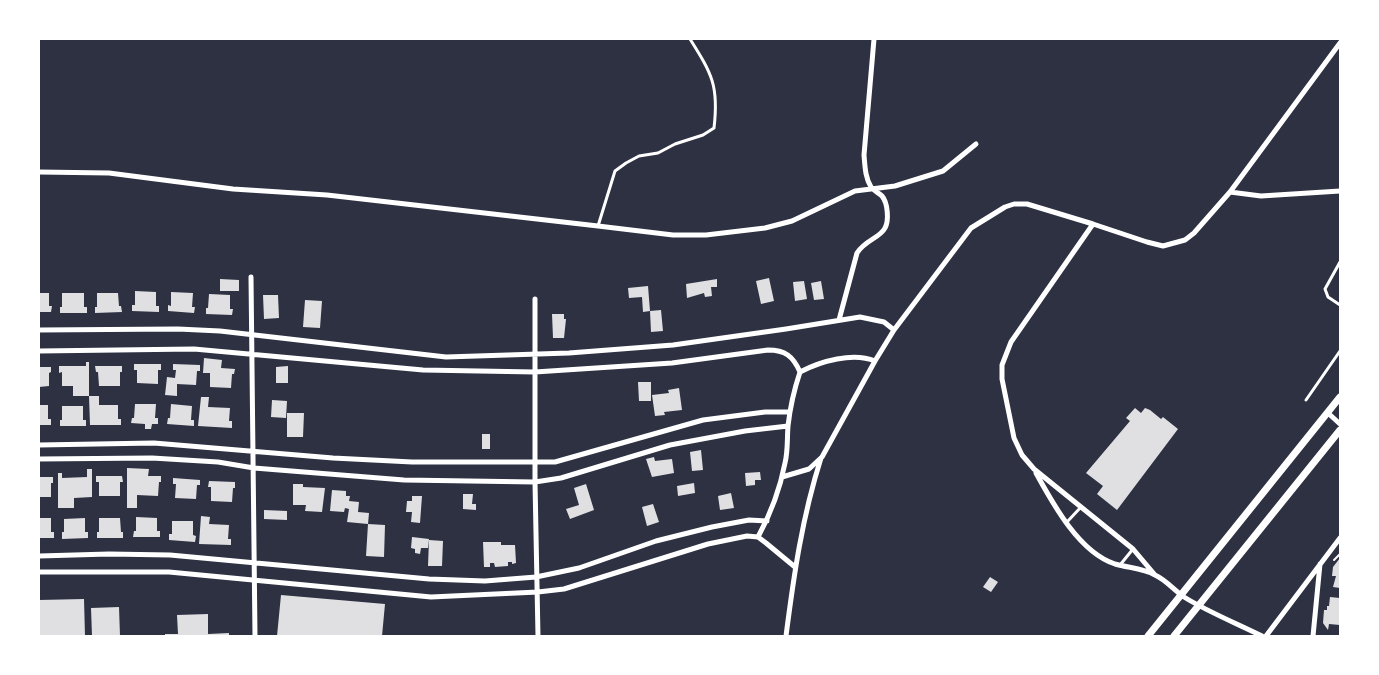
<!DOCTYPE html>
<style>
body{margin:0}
#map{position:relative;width:1379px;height:675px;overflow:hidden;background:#2d3142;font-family:"Source Serif 4",serif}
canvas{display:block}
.frame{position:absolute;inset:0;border:40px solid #fff;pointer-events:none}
</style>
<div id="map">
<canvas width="1379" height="675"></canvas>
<div class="frame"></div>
</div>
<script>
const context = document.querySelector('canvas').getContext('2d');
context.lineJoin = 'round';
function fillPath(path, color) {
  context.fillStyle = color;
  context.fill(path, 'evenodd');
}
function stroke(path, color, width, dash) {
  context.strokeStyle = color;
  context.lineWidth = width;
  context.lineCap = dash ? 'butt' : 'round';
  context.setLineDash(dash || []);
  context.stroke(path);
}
fillPath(new Path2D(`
 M769 278 774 301 761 304 756 281Z
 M220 279 239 280V291H220Z
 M717 279V287H711L712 296 705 297 704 293 687 298 686 284Z
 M804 281 807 299 795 301 793 282Z
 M821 281 824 299 814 300 811 283Z
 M648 286 650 311 643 312 642 297 629 298 628 288Z
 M135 291 156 292V306H159V312L132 311V305H135Z
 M171 292 193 293 192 307H195L194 313 168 311V305L171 306Z
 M39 293H49V306H52L51 312H39Z
 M62 293H84V307H87V313H60V307H62Z
 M97 293H118L119 306H121L122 312 95 313V307H97Z
 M209 294 230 295V309H233L232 315 206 314V308H208Z
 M263 295H278L279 318 264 319Z
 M305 300 322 301 320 328 303 327Z
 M661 310 663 331 651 332 650 311Z
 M552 314H564V319H566L564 338H553Z
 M204 358 222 360 221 368 235 369 234 374H232L231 388 210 387V373H203Z
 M86 362H89V396H99V405H118V419H121V425H90L89 396H73V386H62V372L59 373V366H86Z
 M134 364H161V370H158V384L137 383V370H134Z
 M173 364 200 365V371H197L196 385 177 384V396L165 395 167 377 175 378 176 370H173Z
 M95 366H122V372H120V386H99L98 372H96Z
 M288 366V383H276V367Z
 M39 367H51V372L49 373V386L39 387Z
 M638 382H651V401H639Z
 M679 388 682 410 664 412 665 415 655 416 652 395 669 393 668 390Z
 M201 397H209L208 407 230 408 229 421H232V428L198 426Z
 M272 400 287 401 286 418 271 417Z
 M135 404H156L155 418H158V424H152L151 429H145V424L131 423 132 418H134Z
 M171 404 192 406 191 420H194V426L167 424 168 418H170Z
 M39 405H48V419H51V425H39Z
 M62 406H83V420H86V426H60V420H62Z
 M1135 408 1141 413 1145 408 1150 410 1161 419 1163 417 1178 429 1117 510 1097 494 1103 486 1086 473 1130 421 1126 418Z
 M287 413H304L303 437H287Z
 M482 434H490V449H482Z
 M701 450 703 470 692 471 690 452Z
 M654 457 655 461 672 459 674 473 652 477 646 459Z
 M127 468 149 469 148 476H161V482H159L158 496 137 495V508H127Z
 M87 469H92V497L74 498V508H58V473H62V478L87 477Z
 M760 472 761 480H755V485L746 486 745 473Z
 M96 476H122L123 482H120V496H99V482H96Z
 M39 477H53V483H51V497H39Z
 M173 478 200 480V485H197L196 499 175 498 176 484H173Z
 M209 481 235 482V488H233L232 502 211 501V487H208Z
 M694 483 695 493 678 496 677 486Z
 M293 484H303V487L325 488 322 512 305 511 306 505H293Z
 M586 484 594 510 570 519 566 509 579 505 574 488Z
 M332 490 346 491V496H350L349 501 359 502 358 512 369 513 368 524 347 522 349 509 345 508 344 512 330 511Z
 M731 493 734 508 720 510 718 496Z
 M463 494H473L472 504H476V510L463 509Z
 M412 496H422L420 523 411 522 412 512H406L407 501H412Z
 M653 504 659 522 647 526 642 507Z
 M264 510 287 511V520L264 519Z
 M201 516 210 517 209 524 229 525 228 539H231V545L199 544Z
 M136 517 157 518V531H160V537H133L134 531H136Z
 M39 518H51V532H54V538H39Z
 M85 518V532H88V538L62 539V532H64V519Z
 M99 518H120L121 532H123V538H97V532H99Z
 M172 521H193V535L196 536 195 542 169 540V534H172Z
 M368 524 385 525 384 557 366 556Z
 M412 537 429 539 428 548H421L420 554 415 553V549L411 548Z
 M429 540 443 541 442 566H428Z
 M483 542H501V545H515L516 563 512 564V562H508V566L495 567 494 563H490V567H484Z
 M1340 558V588L1333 587 1336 576H1332L1333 567Z
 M990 577 998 582 991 592 983 587Z
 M281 595 385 604 382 636H277Z
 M1330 597 1340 598V625L1329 624 1328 630 1323 623 1324 610H1327V606H1329Z
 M84 599 85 636H39V600Z
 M119 607 120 636H92L91 608Z
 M208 614V634L229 633V636H165V634H178L177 615Z`), '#e0e0e3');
stroke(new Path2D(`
 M1334 560 1340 554`), '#fff', 2);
stroke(new Path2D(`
 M598 226 615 171 626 163 639 156 658 153 675 144 703 135 714 128C719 86 712 74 690 39
 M1340 262 1325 289 1328 297 1340 305
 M1306 400 1340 351
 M1067 522 1081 507
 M1120 565 1133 549`), '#fff', 3);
stroke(new Path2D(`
 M39 172 109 173 233 189 327 195 598 226 673 235H706L765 228 792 221 855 191 895 186 943 171 976 144
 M1230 192 1261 196 1340 191
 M1093 224 1011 342 1002 365V379L1014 438 1022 455 1034 469 1133 549 1155 575
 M251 277 255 636
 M535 299V482L538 636
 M839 320 857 253C865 240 880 238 885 228 889 221 888 203 882 196 879 193 874 191 871 187 865 177 865 166 864 155L874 39
 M39 330 178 329 220 331 446 357 569 353 673 345 786 329 860 317 884 322 894 330
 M39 351 194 349 423 370 535 372 672 363 768 350C785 350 793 356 800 372
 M1328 413 1340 424
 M39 445 154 443 333 458 412 462H555L703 420 765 412H790
 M39 459 152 458 218 462 254 468 404 480 535 482 561 478 670 445 745 431 788 426
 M1036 473C1053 504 1079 552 1115 564 1128 568 1143 568 1155 575 1166 580 1174 590 1184 597 1208 612 1236 623 1262 636
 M782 477 809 469 822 457 875 361 894 330 971 228 1005 207 1014 204H1027L1093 224 1147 242 1163 246 1185 240 1194 233 1230 192 1340 43
 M758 537C770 515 780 489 785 463 788 451 787 439 788 426 790 408 794 390 800 372 821 361 853 352 875 361
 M39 556 109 554 170 555 429 579 485 581 536 577 579 568 656 541 712 527 749 520 767 521
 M39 572H169L431 597 538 592 564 589 708 544 747 536 758 537 766 543 795 567
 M786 636C794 574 802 518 821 458
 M1266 636 1340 538
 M1313 636 1320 564`), '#fff', 5);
stroke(new Path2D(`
 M1148 636 1340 397
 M1174 636 1340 430`), '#fff', 7);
</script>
